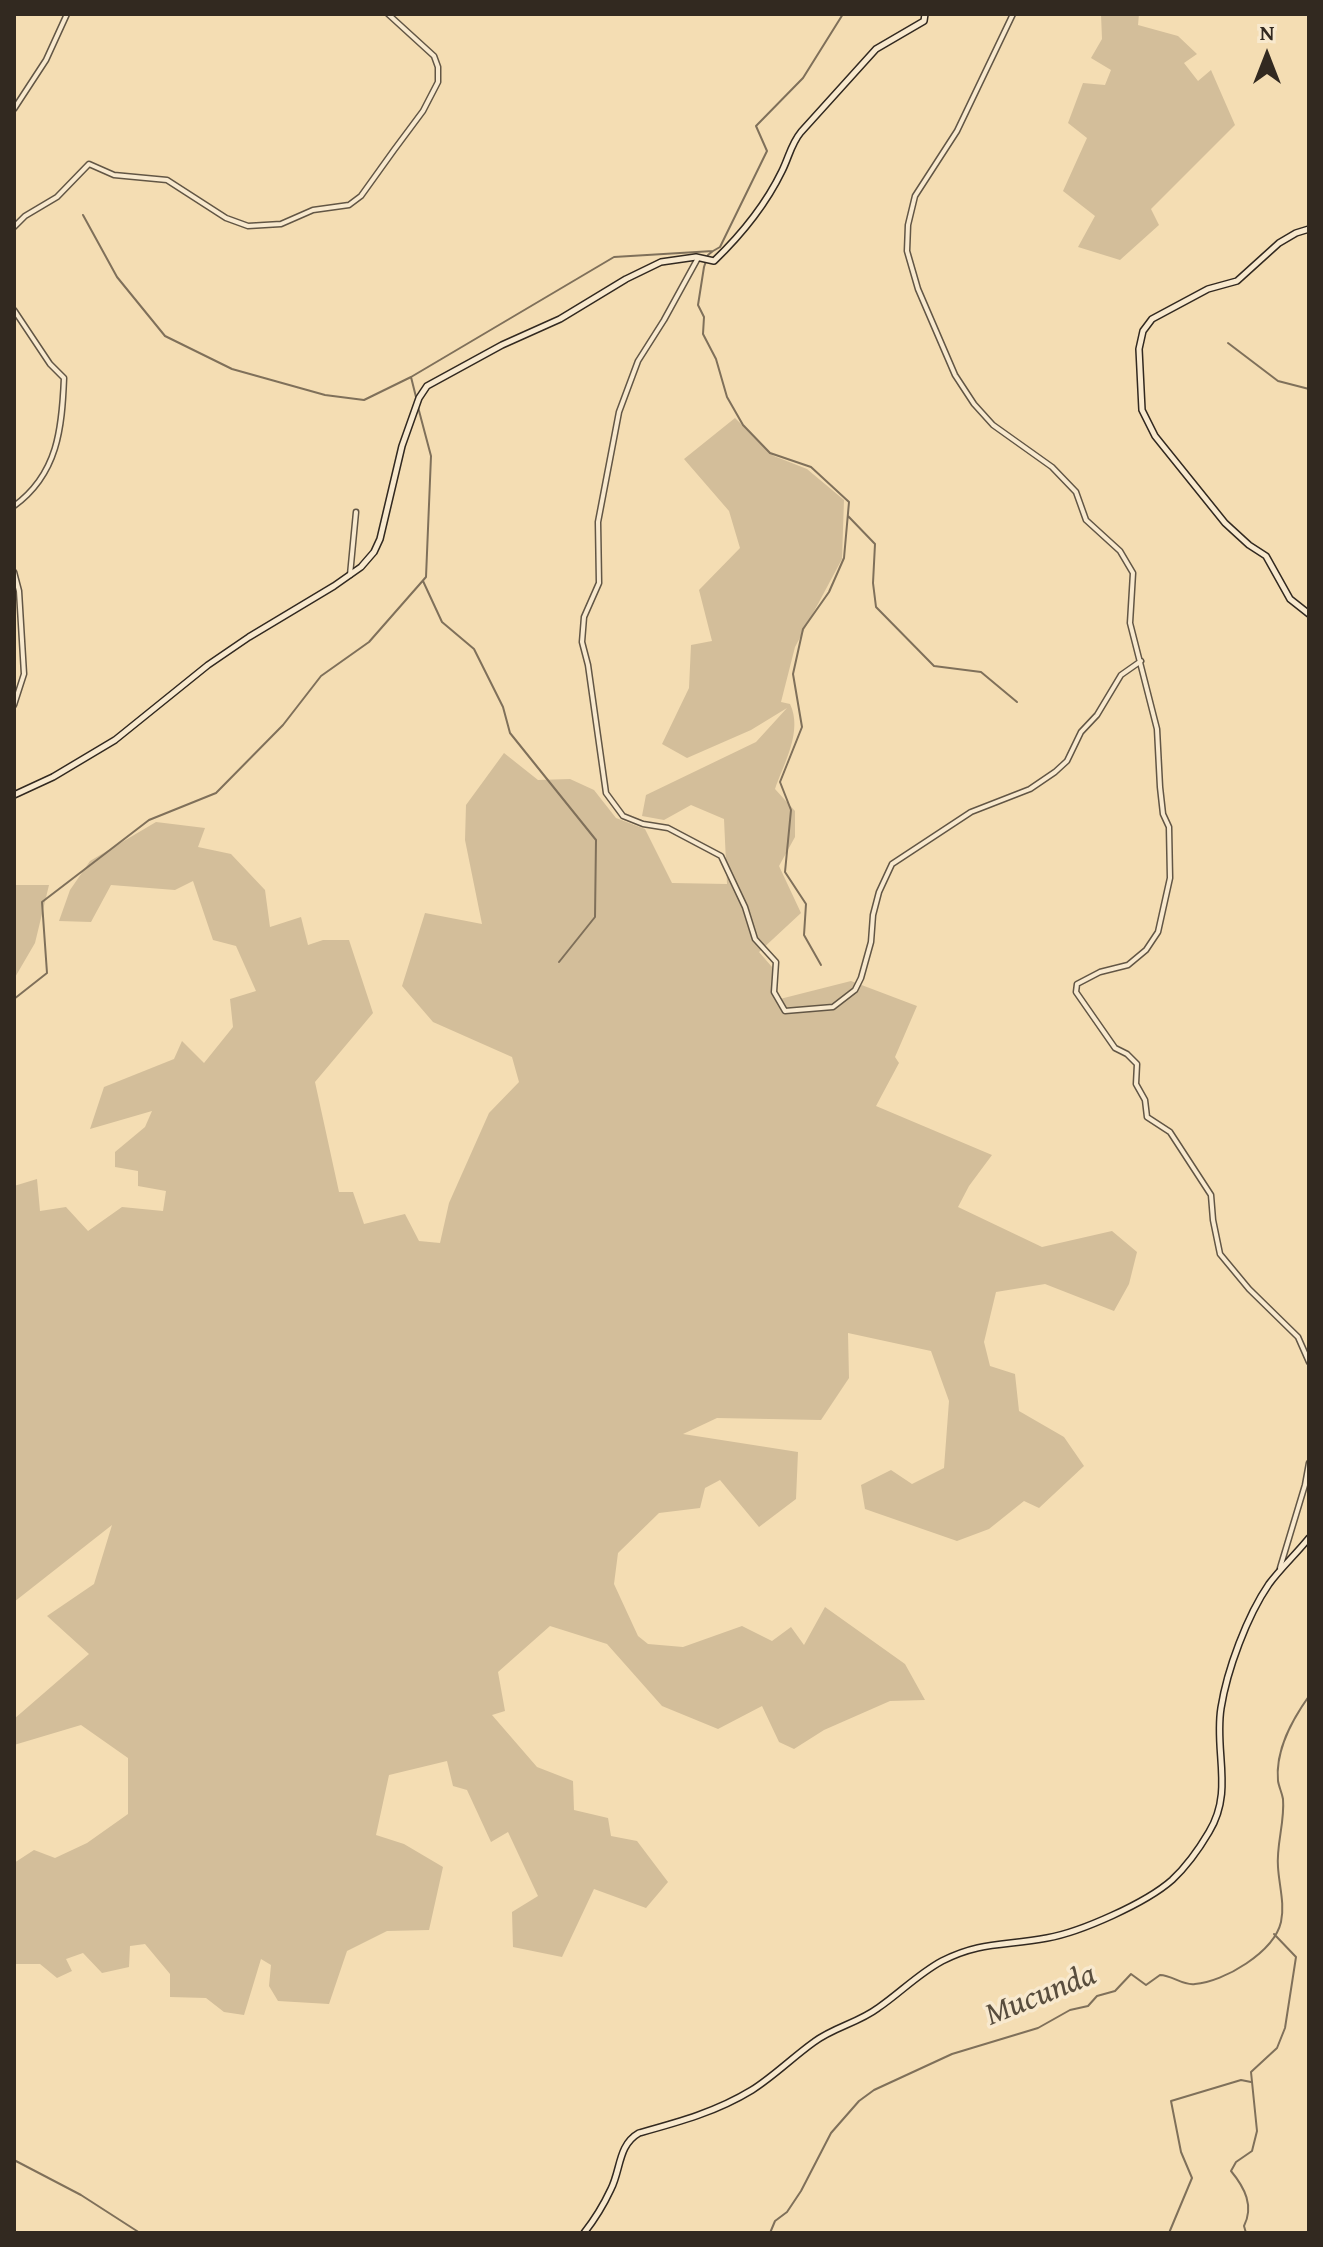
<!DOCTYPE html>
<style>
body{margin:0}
#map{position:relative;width:1323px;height:2247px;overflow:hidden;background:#f4ddb3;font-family:"Gentium Book Plus",serif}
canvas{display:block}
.frame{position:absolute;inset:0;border:16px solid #322920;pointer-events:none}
.north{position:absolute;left:1227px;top:16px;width:80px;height:80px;-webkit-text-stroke:6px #f8e9ce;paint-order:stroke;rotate:0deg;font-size:22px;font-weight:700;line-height:32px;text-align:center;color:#322920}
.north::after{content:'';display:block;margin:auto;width:28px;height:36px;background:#322920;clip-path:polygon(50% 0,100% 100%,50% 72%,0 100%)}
</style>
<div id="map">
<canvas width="1323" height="2247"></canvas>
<div class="frame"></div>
<div class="north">N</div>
</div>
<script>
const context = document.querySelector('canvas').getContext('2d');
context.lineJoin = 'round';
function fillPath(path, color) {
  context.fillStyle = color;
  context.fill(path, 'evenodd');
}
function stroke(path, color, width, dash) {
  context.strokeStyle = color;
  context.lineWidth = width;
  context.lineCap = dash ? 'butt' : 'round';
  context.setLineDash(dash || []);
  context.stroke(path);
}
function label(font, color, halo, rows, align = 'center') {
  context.font = font + ' "Gentium Book Plus",serif';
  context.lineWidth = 7;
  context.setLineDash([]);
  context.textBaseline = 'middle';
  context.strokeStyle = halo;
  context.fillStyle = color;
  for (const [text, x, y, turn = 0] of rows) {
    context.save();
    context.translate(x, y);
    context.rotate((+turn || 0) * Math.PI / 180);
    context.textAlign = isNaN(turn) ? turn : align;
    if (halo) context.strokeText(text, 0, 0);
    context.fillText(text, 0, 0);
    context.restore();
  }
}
fillPath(new Path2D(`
 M1101 14H1139L1138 25 1178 36 1197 54 1184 63 1198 81 1211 70 1235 125 1151 209 1159 225 1120 260 1078 247 1095 216 1063 191 1087 138 1068 123 1083 83 1105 85 1111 70 1091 58 1102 39Z
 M735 418 774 456 807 469 844 500 842 559 795 647 781 702 790 704C803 731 784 763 775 789L795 811V837L779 866 801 913 759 952 772 967 776 1000 851 981 917 1006 895 1057 899 1063 876 1106 992 1155 969 1186 958 1207 1042 1247 1112 1231 1137 1252 1129 1284 1114 1311 1045 1284 996 1292 984 1342 990 1366 1015 1374 1019 1411 1064 1437 1084 1466 1039 1508 1024 1501 989 1529 957 1541 865 1509 861 1485 891 1470 912 1484 944 1468 949 1401 931 1351 848 1333 849 1378 821 1420 717 1418 683 1434 798 1452 796 1499 759 1527 720 1480 705 1488 700 1508 659 1513 618 1553 614 1584 638 1636 648 1644 683 1647 742 1626 772 1641 791 1627 804 1645 825 1607 905 1664 925 1700 890 1701 824 1730 794 1749 779 1742 762 1706 718 1729 662 1706 607 1644 550 1626 498 1672 505 1711 492 1715 537 1767 573 1781 574 1810 608 1818 611 1836 637 1841 668 1882 646 1908 594 1889 562 1957 513 1947 512 1912 538 1896 508 1832 491 1842 467 1790 453 1786 447 1761 389 1775 376 1835 404 1844 443 1867 429 1930 387 1931 347 1951 329 2004 278 2001 269 1986 271 1965 261 1959 244 2015 224 2012 206 1998 170 1997V1974L145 1944 130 1946 129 1967 102 1973 83 1953 66 1959 72 1971 57 1978 40 1964H16L14 1863 34 1850 55 1858 87 1843 128 1814V1758L81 1725 14 1745V1719L89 1654 47 1616 94 1584 112 1525 14 1602V1186L37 1179 40 1211 66 1207 88 1231 122 1207 163 1211 166 1191 138 1186V1171L115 1167V1152L145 1127 152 1111 90 1129 104 1087 174 1059 182 1041 204 1063 233 1027 230 999 256 991 236 946 213 940 193 881 175 890 111 885 91 922 59 921 70 890 90 861 156 822 205 828 198 847 231 854 265 890 270 927 301 917 308 945 323 940H349L373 1013 315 1082 339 1192H353L364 1224 405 1214 419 1241 440 1243 449 1203 489 1113 519 1082 512 1057 433 1022 402 986 425 913 482 924 465 840 466 805 504 753 538 780 570 779 594 790 616 818 645 829 672 883 727 884 724 819 691 805 664 820 642 816 646 795 756 742 787 708 751 730 687 758 662 744 689 688 691 645 712 641 699 590 740 548 729 511 684 459Z
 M14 885H49L35 943 14 979Z`), '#d3be9a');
stroke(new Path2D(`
 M83 215 117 277 165 336 232 369 325 395 364 400 411 377
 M713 251 708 255 704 267 698 305 704 317 703 334 716 359 727 397 743 425 770 453 811 467 849 502 844 558 829 592 803 629 793 674 802 727 780 782 791 810 785 872 806 904 804 935 821 965
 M1228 343 1278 381 1309 389
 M416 397 411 377 614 257 713 251 720 247 767 151 756 126 803 78 843 14
 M848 516 875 544 873 583 876 607 934 666 981 672 1017 702
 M423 581 442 622 474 649 503 707 510 733 596 840 595 917 559 962
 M14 999 47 973 42 902 149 820 216 793 283 725 321 676 369 642 426 577 431 456 418 407
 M14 2160 81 2195 140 2233
 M770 2233 775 2221 787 2212 801 2191 831 2133 859 2101 874 2090 952 2054 1038 2028 1070 2010 1088 2006 1097 1996 1115 1991 1131 1974 1146 1985 1160 1975C1172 1975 1183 1986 1195 1984 1224 1982 1274 1952 1281 1922 1285 1904 1279 1885 1278 1867 1276 1845 1285 1822 1283 1799 1282 1793 1279 1787 1278 1781 1275 1750 1292 1720 1309 1696
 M1169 2233 1192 2178 1181 2152 1171 2101 1241 2080 1251 2082
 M1246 2233 1244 2226C1254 2206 1245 2188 1231 2171L1236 2162 1252 2151 1257 2131 1251 2072 1277 2048 1285 2028 1296 1957 1274 1934`), '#7f705a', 2);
const street = new Path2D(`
 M1013 14 957 131 915 196 908 225 907 251 918 289 955 375 974 404 993 425 1052 467 1076 492 1086 520 1120 551 1133 573 1130 623 1157 729 1160 787 1163 814 1169 827 1170 878 1158 932 1146 950 1128 965 1100 972 1077 984 1076 992 1115 1048 1127 1054 1137 1064 1136 1084 1145 1100 1147 1117 1170 1132 1211 1195 1213 1220 1220 1254 1249 1289 1298 1337 1309 1362
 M14 109 46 60 67 14
 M14 227 25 216 57 197 89 164 114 175 167 180 226 218 248 226 281 224 313 210 349 205 361 196 394 150 423 111 438 82V67L434 56 388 14
 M698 258 664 320 638 361 619 412 598 522 599 583 584 617 582 642 588 665 606 793 623 816 643 824 668 828 721 856 745 907 755 939 776 962 774 992 785 1011 833 1007 855 990 861 978 871 942 873 915 879 892 892 864 971 812 1030 789 1055 772 1067 761 1081 732 1097 715 1121 675 1141 661
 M14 310 50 364 64 378C62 428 58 474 14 506
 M14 572 19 591 24 674 14 705
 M350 575 356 512
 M1280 1568 1305 1485 1309 1463`);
const secondary = new Path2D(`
 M1309 229 1296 233 1279 243 1237 281 1208 289 1152 319 1143 331 1139 349 1142 410 1155 436 1225 523 1249 545 1266 556 1290 599 1309 614
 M14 795 53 777 115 740 208 665 249 637 334 586 361 567 374 552 380 539 402 446 419 398 427 386 502 345 560 319 626 279 661 262 696 257 714 261C740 236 766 204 782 171 789 157 791 144 801 132L876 49 924 21 925 14
 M584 2233C595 2219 604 2204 611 2189 621 2169 618 2145 639 2133 679 2122 716 2112 752 2090 774 2076 793 2057 814 2042 834 2027 858 2023 878 2008 900 1993 918 1974 942 1961 981 1941 1006 1946 1047 1938 1081 1932 1146 1903 1172 1880 1187 1866 1199 1849 1209 1832 1234 1791 1214 1752 1221 1708 1227 1670 1247 1616 1269 1584 1281 1568 1296 1554 1309 1538`);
stroke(street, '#625645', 7);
stroke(secondary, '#322920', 8);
stroke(street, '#f8e9ce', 4);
stroke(secondary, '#f8e9ce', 5);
label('italic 32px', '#584d3d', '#f8e9ce', [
 ["Mucunda",1041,1996,-22]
]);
</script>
